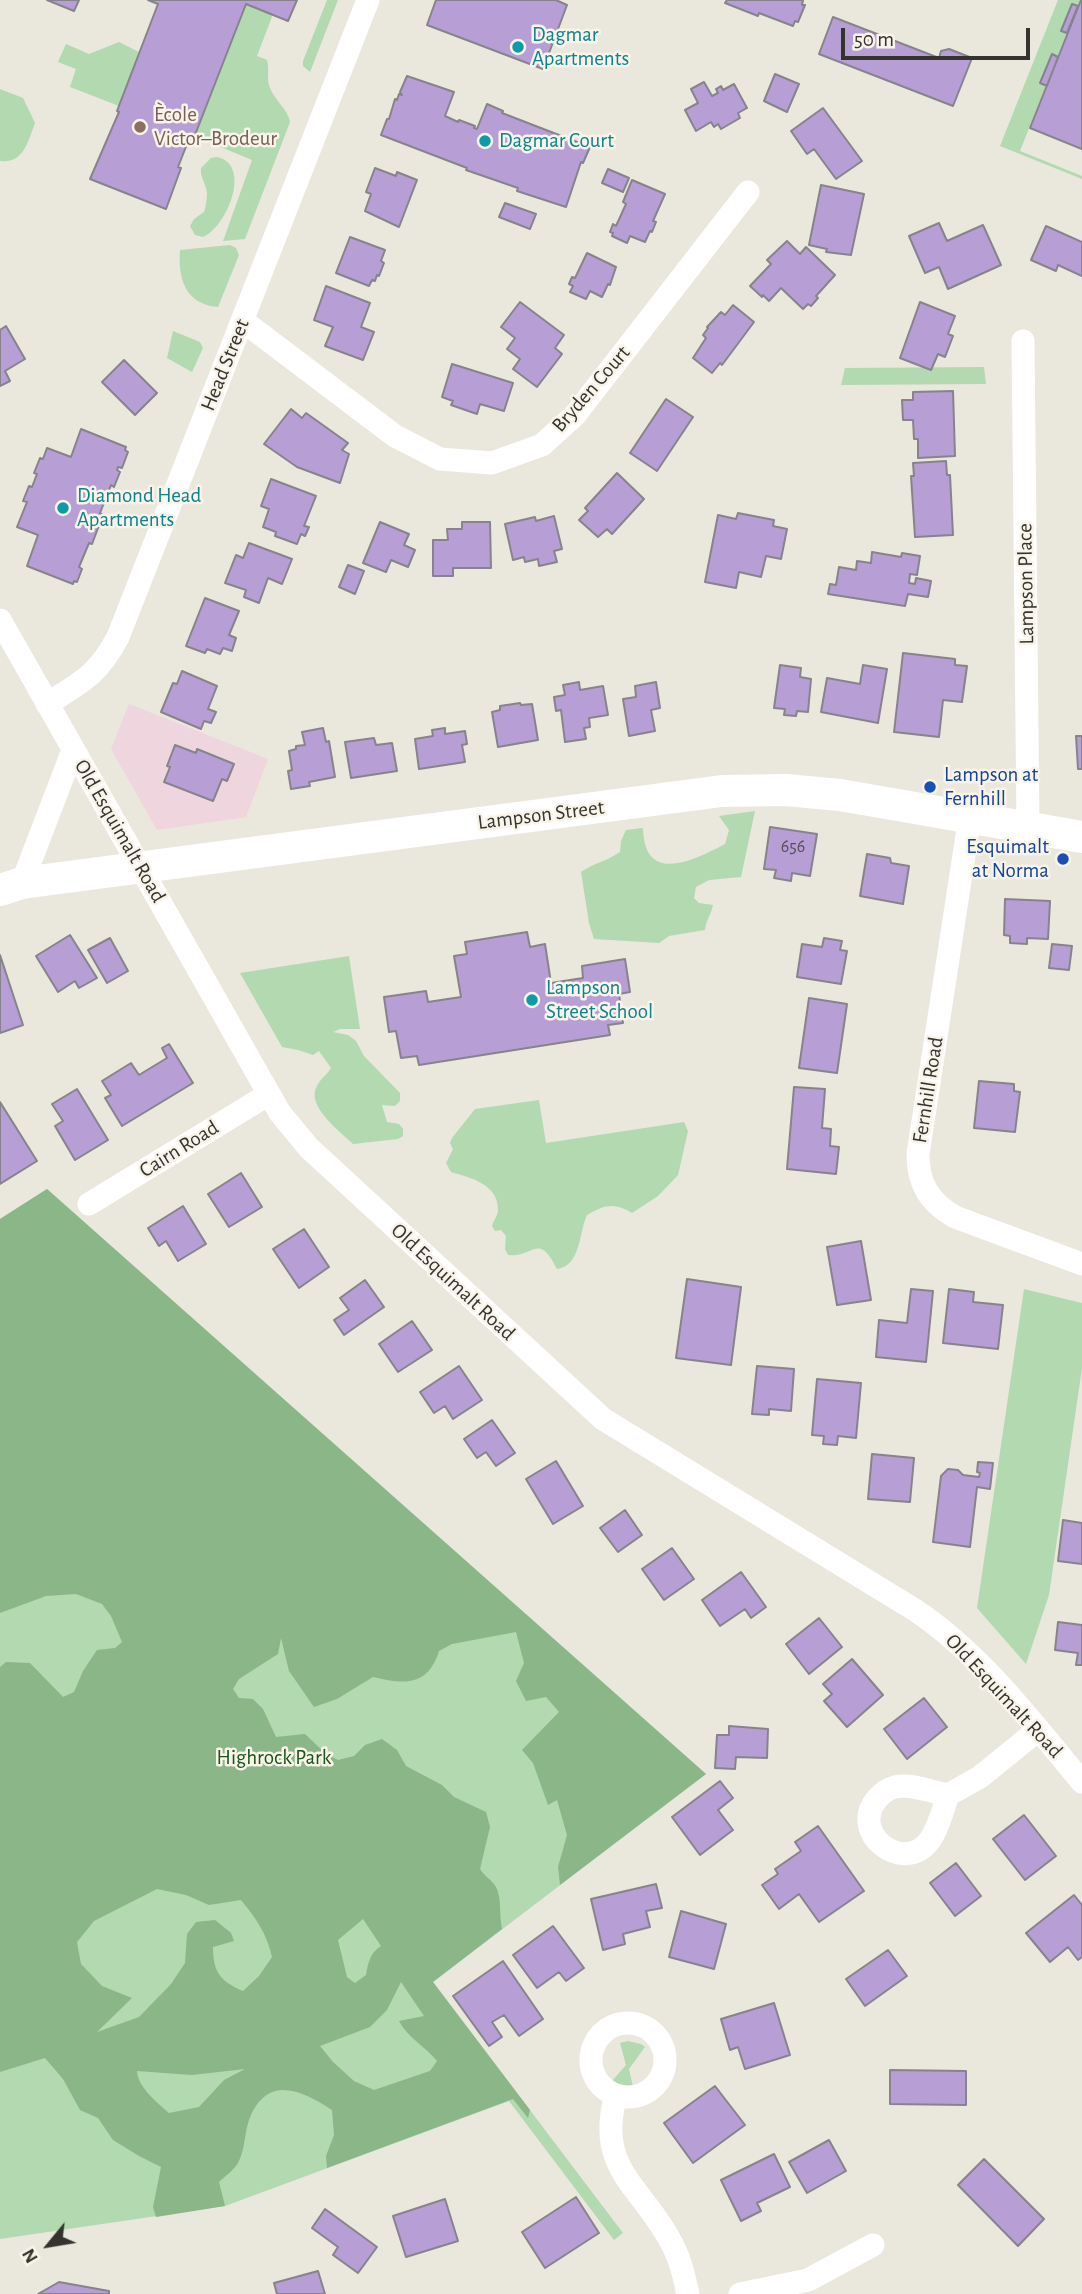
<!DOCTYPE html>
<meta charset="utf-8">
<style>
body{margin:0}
#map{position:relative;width:1082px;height:2294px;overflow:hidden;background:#eae7dc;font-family:"Alegreya Sans",sans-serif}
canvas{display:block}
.north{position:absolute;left:14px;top:2210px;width:70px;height:70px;-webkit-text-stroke:5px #f8f4e9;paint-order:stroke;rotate:240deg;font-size:19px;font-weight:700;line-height:28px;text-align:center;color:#35332f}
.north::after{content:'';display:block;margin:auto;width:24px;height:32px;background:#35332f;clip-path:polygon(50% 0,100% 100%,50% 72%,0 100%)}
.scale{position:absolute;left:841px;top:28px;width:189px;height:32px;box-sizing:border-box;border:4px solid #35332f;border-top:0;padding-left:9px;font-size:21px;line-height:24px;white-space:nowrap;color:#35332f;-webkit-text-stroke:5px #f8f4e9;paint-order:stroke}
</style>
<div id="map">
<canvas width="1082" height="2294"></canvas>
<div class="north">N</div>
<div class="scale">50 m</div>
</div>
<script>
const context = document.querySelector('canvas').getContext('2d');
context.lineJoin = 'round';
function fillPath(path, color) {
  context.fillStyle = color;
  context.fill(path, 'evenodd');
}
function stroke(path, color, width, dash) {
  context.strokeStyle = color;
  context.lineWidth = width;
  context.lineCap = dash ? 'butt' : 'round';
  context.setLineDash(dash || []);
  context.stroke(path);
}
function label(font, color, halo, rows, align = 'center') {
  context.font = font + ' "Alegreya Sans",sans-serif';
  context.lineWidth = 5;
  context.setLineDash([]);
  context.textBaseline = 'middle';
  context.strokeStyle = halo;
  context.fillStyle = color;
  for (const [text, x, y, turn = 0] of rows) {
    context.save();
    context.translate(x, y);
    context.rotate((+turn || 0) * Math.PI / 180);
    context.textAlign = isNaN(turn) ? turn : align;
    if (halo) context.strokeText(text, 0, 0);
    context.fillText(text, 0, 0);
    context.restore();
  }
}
fillPath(new Path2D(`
 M129 704 268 759 246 817 157 830 111 749Z`), '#eed5de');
fillPath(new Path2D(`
 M327 0H338L310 72 303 66V61Z
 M1058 0H1080L1020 151 1082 176V179L1000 146Z
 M246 4 273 14 257 56 267 60C270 69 266 79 270 88 275 101 287 108 290 122L245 239 223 241 252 160 194 136Z
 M119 42 139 52 119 106 70 87 76 69 58 62 66 44 89 54Z
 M0 89 23 98 35 123C28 141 24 164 0 161Z
 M217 157C253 165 226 228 203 237L195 235 190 226 194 219 204 212C206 206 207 199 207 193 206 183 200 178 201 168L211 158Z
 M230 245 236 248 239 255 218 307C185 304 178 279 180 250Z
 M173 331 200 342 203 348 192 372 167 358Z
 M984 367 986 384 841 385 845 368Z
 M755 811 741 877 709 880 696 887 694 898 699 903 713 905C711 915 706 920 705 930L669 936 659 943 594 939 589 923 581 872C594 863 607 861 620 852L621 841 626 830 643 828C644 885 693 861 725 844L729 830 719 816Z
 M349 956 360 1029H340L333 1032 348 1035 356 1041 364 1056 400 1093V1101L395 1106 382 1105 387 1122 399 1124 403 1129V1136L398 1139 353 1144C341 1132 305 1106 317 1086 320 1079 327 1075 331 1068L319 1051 313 1055 298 1050 282 1047 240 973Z
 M539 1100 546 1143 684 1122 688 1131 678 1175 658 1196 632 1213C614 1202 604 1205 587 1215 579 1232 581 1266 557 1269 538 1231 534 1258 508 1255L505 1249 506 1236 501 1230 495 1231 492 1226C493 1221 497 1217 498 1211 499 1184 471 1178 451 1172L446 1163 453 1149 450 1143 452 1138 475 1109Z
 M47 1189 706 1774 433 1982 623 2233 614 2240 509 2101 225 2206 0 2239V1219Z
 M1024 1289 1082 1303V1368L1049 1595 1026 1664 977 1608Z
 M628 2041 641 2044 645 2047 629 2069 633 2087 616 2085 612 2081 626 2065 620 2043Z`), '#b2d9b0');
fillPath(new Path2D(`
 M47 1189 706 1774 560 1885 558 1867 567 1835 557 1800 548 1805 533 1763 522 1750 559 1712 546 1697 526 1701 516 1681 524 1663 516 1632 452 1644 439 1651C428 1686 405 1685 373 1677L337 1699 314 1707 289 1671 281 1638 278 1654 239 1679 233 1689 239 1698 253 1699 263 1709 276 1737 305 1734 326 1754 338 1760 354 1756 365 1745 382 1739 397 1750 406 1766 442 1785 454 1797 486 1812 490 1827 480 1869C484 1876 492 1880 496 1887 502 1898 499 1916 502 1929L433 1982 530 2110 528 2118 513 2099 327 2168 326 2156 334 2135 332 2110C304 2092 270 2074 251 2115 244 2130 246 2148 238 2163 234 2170 225 2176 219 2182L225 2206 156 2217 153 2207 161 2167 139 2156 113 2140 98 2118 80 2110 63 2079 45 2058 0 2072V1667L6 1662 30 1663 63 1697 74 1692 83 1671 97 1650 115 1648 122 1642 111 1616 102 1604 76 1594 46 1596 0 1613V1219ZM157 1889 186 1895 209 1905 241 1900C256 1918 267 1934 272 1957L259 1976 243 1991C220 1981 213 1972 213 1947L234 1941 231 1933 215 1920 196 1922 187 1934 185 1963 171 1984 139 2017 97 2032 132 1998 102 1986 81 1964 77 1942 94 1921ZM363 1919 381 1946C370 1953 368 1963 366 1975L355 1983 347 1977 338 1940ZM401 1982 424 2016 399 2021C407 2037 426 2047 437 2061L430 2071 374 2090 354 2081 333 2062 320 2046 370 2027 387 2010ZM245 2069 224 2080 199 2107 169 2113C157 2102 138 2088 137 2071L192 2075Z`), '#8ab688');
const building = new Path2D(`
 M47 0H79L74 11Z
 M148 0H297L288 21 246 4 193 140 189 139 178 167 181 168 166 209 90 179 119 112 117 111 158 4Z
 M436 0H556L567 5 543 69 427 25Z
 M727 0H803L802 5H805L798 22 795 21 793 26 759 13 758 16 725 3Z
 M1081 0H1082V149L1030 128Z
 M1072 4 1078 6 1067 33 1061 31Z
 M833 17 939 58 941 51 949 49 972 58 953 106 819 54Z
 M1052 54 1058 57 1047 86 1040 83Z
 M775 74 799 84 787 112 764 101Z
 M407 76 454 92 445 116 458 122 459 120 475 126 474 128 477 129 487 104 503 111 502 113 590 147 583 163 581 162 566 207 517 191 518 188 466 170 467 168 381 135 387 119H389L395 99 397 100 399 94 402 95 400 92Z
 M704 82 712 96 718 93 716 89 721 86 723 90 734 84 747 108 738 113 740 118 721 129 718 124 714 127 711 122 696 131 685 110 698 103 691 89Z
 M823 108 862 161 836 179 814 149 807 154 791 131Z
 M375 168 396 176 397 172 417 180 399 227 365 211 371 194 366 192Z
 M608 169 629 178 623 192 602 183Z
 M632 180 665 194 653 221 656 222 652 232 650 231 645 242 630 236 627 243 612 236 613 233 610 232 613 224 616 226 626 204 623 202Z
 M821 185 864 194 851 255 826 252 827 249 809 245Z
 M505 203 536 214 530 229 499 217Z
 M939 223 947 241 983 225 1001 265 948 289 939 267 925 273 909 236Z
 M1046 226 1082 242V276L1058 265 1056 271 1031 260Z
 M350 237 385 250 381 261 384 263 379 276 377 275 375 281 372 280 369 286 336 273Z
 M787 241 800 254 806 247 835 275 816 296 818 298 811 306 808 304 803 309 781 288 769 301 763 295 762 297 750 286 771 264 767 260Z
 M587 253 616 267 610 285 608 284 602 297 590 291 586 299 570 292 573 286 569 284 572 277 575 278Z
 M326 286 370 303 361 327 374 332 363 360 325 346 333 327 314 320Z
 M520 302 564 335 555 348 562 354 537 387 513 369 520 359 507 349 515 338 501 327Z
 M920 302 955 316 948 334 953 336 945 357 938 354 931 370 900 358Z
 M733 305 754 322 722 365 720 363 712 373 693 358 706 338 703 335 708 328 707 327 721 312 725 315Z
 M6 326 25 359 5 371 10 381 0 386V330Z
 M124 360 157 393 135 415 102 382Z
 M452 364 513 383 504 411 480 404 477 414 451 405 453 401 442 397Z
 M953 391 955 456 918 458V439H914L913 420H903L902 400H913V392Z
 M666 399 693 417 657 471 630 453Z
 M291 409 302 418 306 413 348 443 342 450 349 454 340 483 297 467 264 444Z
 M81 429 126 447 125 450 128 452 122 468 118 467 117 470 120 472 114 487 111 485 100 513 103 515 92 544 89 543 79 567 82 569 77 582 74 581 73 584 27 566 38 535 17 527 27 502 23 501 29 486 32 487 37 474 34 473 40 458 43 459 47 448 71 457Z
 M946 461 947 475H950L953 535 915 537 911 476H914L913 463Z
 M617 473 644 499 612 534 607 529 598 537 579 520 588 511 585 508Z
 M271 479 316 496 304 526 309 527 305 536 301 534 297 544 275 536 276 532 263 527 269 509 261 506Z
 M738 513 774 520 773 526 787 529 781 559 766 556 761 577 739 572 736 588 705 582 718 515 736 519Z
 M554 516 562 549 554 551 557 562 539 566 538 559 525 562 524 557 513 560 505 524 535 517 536 521Z
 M380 522 409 534 404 545 415 550 408 567 391 560 386 572 363 563Z
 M462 522H490L491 568H453V576H433V540H448L447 529H462Z
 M249 543 292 559 282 584 268 578 259 603 244 597 246 590 225 583 236 555 243 558Z
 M872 552 901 557 902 553 920 556 917 575 910 574 909 583 915 584 916 578 931 581 928 597 908 594 905 606 828 594 830 584 836 585 839 567 856 570 857 561 871 563Z
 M348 565 364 571 355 594 339 587Z
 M205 598 239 611 229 635 236 638 232 651 223 648 220 654 207 649 205 653 186 646Z
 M903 653 955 659V665L967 666 962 702 943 700 939 737 894 732Z
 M780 665 801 668 800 677 811 679 808 712 797 711 796 716 784 715 785 709 774 708Z
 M863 665 887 669 878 723 821 712 827 678 860 684Z
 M182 671 217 686 208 709 216 712 211 723 204 721 201 729 161 712 173 683 177 684Z
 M579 682 580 690 603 686 608 715 589 718 590 727 584 728 586 739 565 742 561 710 556 711 554 697 565 695 563 685Z
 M656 682 660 708 651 710 655 731 629 736 623 699 636 697 635 686Z
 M520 703 521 705 532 704 538 740 498 747 492 712 500 710V706Z
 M323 728 326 742 329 741 335 777 309 782 310 786 291 789 288 771 292 770 289 751 296 749V746L305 745 302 732Z
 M445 728V734L465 731 467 744 462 745 465 762 419 769 415 739 433 736 432 730Z
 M1076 736H1082V769H1078Z
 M374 738 376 745 392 743 397 771 351 778 345 742Z
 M175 745 196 753 197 749 234 764 227 781 222 779 213 801 164 782 170 767 167 766Z
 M770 827 817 834 810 876 792 873 791 881 774 878 776 870 764 869Z
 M867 854 890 858 891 863 909 866 903 904 860 896Z
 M1005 899 1050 901 1048 939 1027 938V944L1010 943V936L1004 935Z
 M527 932 530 947 545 944 551 983 583 978 582 966 625 959 630 992 619 994 623 1023 608 1025 610 1035 419 1065 417 1056 401 1058 396 1031 389 1032 384 997 426 991 428 1002 461 997 454 956 467 954 465 942Z
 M70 935 97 978 79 988 75 981 58 992 36 956Z
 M110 938 128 971 107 983 88 950Z
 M824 938 842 941 840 950 847 951 841 984 797 977 802 944 822 947Z
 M1052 944 1072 946 1069 970 1049 968Z
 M0 955 23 1025 0 1033Z
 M809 998 847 1004 837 1073 799 1068Z
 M169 1044 193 1083 122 1126 105 1098 111 1095 102 1081 131 1063 139 1075 167 1058 162 1048Z
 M979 1081 1014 1084V1091L1020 1092 1015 1132 974 1128Z
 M794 1087 825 1089 822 1128 831 1129 830 1146 839 1147 836 1174 787 1169Z
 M77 1089 108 1140 75 1160 55 1126 63 1121 52 1104Z
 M0 1102 37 1161 0 1184Z
 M241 1173 262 1207 229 1227 208 1194Z
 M183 1206 206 1244 178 1261 166 1241 159 1246 148 1228Z
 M304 1229 329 1267 299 1288 273 1249Z
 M861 1241 871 1300 837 1305 827 1247Z
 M687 1279 741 1287 731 1365 676 1358Z
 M365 1280 384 1307 344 1335 334 1320 349 1310 340 1298Z
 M911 1289 933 1291 926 1362 876 1357 879 1320 907 1323Z
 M949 1289 974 1292 973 1302 1003 1305 998 1349 943 1343Z
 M412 1321 432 1350 398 1372 379 1344Z
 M459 1366 482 1400 453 1419 445 1406 434 1413 420 1392Z
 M757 1366 794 1369 791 1411 769 1409V1415L752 1414Z
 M817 1379 861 1383 856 1438 838 1436 837 1445 823 1444 824 1436 812 1435Z
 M492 1420 515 1453 496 1466 486 1452 477 1458 464 1439Z
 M872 1454 914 1458 910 1502 868 1499Z
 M556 1461 583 1506 553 1524 526 1479Z
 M978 1462 993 1463 990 1489 977 1487 970 1547 933 1542 941 1476 948 1469 958 1470 963 1475 979 1477 980 1473 977 1472Z
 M625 1510 642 1535 618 1552 600 1528Z
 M1063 1520 1082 1523V1564L1058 1561Z
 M672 1548 694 1579 664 1600 642 1569Z
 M741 1572 766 1607 751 1618 745 1609 720 1626 702 1600Z
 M819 1618 842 1647 809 1674 786 1644Z
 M1058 1622 1082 1625V1665H1076L1078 1653 1055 1650Z
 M852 1659 883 1695 847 1727 824 1701 832 1694 823 1684Z
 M924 1698 947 1727 907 1759 884 1729Z
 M729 1726 768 1729 767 1758 736 1757 735 1769 715 1768 717 1735H729Z
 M720 1781 733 1798 718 1810 733 1830 700 1855 672 1817Z
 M1024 1815 1056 1856 1025 1880 993 1839Z
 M818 1826 864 1891 819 1922 799 1894 779 1909 762 1885 778 1874 775 1869 801 1851 795 1842Z
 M956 1863 981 1896 955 1916 930 1883Z
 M656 1884 662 1908 646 1911 650 1927 623 1934 625 1944 603 1950 591 1899Z
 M1074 1895 1082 1905V1957L1078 1960 1068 1947 1050 1962 1026 1933Z
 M681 1911 726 1924 714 1969 669 1957Z
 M553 1926 584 1968 566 1981 559 1972 537 1988 513 1955Z
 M888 1950 907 1976 865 2006 846 1979Z
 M503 1961 543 2019 519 2036 504 2015 492 2022 502 2037 489 2046 453 1996Z
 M774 2003 790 2055 745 2069 738 2047 730 2050 721 2019Z
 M890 2070 966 2071V2105L890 2104Z
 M715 2086 745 2125 693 2163 664 2123Z
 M829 2140 846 2171 807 2193 789 2162Z
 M774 2154 790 2187 757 2203 761 2211 741 2221 721 2180Z
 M984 2159 1044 2219 1018 2246 958 2185Z
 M576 2197 599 2233 545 2268 522 2232Z
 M445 2199 458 2241 406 2257 393 2216Z
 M325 2209 377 2247 358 2273 333 2255 338 2247 312 2228Z
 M318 2271 325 2294H277L274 2283Z
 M59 2282 109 2291V2294H38Z`);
fillPath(building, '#b79fd6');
stroke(building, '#87838d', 2);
stroke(new Path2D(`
 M243 321 395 436 440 459 492 463 542 445 575 415 748 192
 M1023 341 1028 827
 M0 620 269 1094 280 1113 309 1148 603 1419 915 1610C982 1655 1031 1721 1082 1782
 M47 704C83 681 97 676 118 637L368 0
 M970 816 918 1154C918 1184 929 1202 955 1217L1082 1264
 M22 883 73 750
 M89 1204 269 1094
 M948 1795C943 1809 939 1827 930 1840 904 1876 848 1833 877 1799 881 1794 888 1789 895 1787 911 1783 932 1792 948 1795L980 1777 1038 1730
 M591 2060a37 37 0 1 1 74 0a37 37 0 1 1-74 0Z
 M616 2095C595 2169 642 2186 671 2242 680 2258 684 2276 688 2294
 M740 2294 808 2280 873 2245`), '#fff', 23);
stroke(new Path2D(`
 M0 890 22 883 722 791 786 790 840 795 1082 837`), '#fff', 32);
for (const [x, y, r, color] of [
 [518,47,7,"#0f9aa8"],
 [140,127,7,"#8d6e63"],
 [485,141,7,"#0f9aa8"],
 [63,508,7,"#0f9aa8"],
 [930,787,7,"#1a4fb4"],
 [1063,859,7,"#1a4fb4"],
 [532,1000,7,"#0f9aa8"]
]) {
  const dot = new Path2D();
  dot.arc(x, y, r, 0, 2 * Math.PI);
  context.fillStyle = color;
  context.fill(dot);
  stroke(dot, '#f8f4e9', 2.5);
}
label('18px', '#564e59', null, [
 ["656",793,847]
]);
label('21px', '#0d838f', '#f8f4e9', [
 ["Dagmar",532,35],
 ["Apartments",532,59],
 ["Dagmar Court",499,141],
 ["Diamond Head",77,496],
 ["Apartments",77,520],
 ["Lampson",546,988],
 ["Street School",546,1012]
], 'left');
label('21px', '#785e54', '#f8f4e9', [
 ["Ècole",154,115],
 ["Victor–Brodeur",154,139]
], 'left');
label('21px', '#35332f', '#f8f4e9', [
 ["Head Street",225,365,-68],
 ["Bryden Court",591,389,-49],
 ["Lampson Place",1026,584,-91],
 ["Lampson Street",541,815,-7],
 ["Old Esquimalt Road",120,831,60],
 ["Fernhill Road",928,1090,-81],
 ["Cairn Road",179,1149,-32],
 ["Old Esquimalt Road",453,1282,43],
 ["Old Esquimalt Road",1004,1696,47]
]);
label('21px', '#164399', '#f8f4e9', [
 ["Lampson at",944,775],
 ["Fernhill",944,799],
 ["Esquimalt",1049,847,"right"],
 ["at Norma",1049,871,"right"]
], 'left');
label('21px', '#165519', '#f8f4e9', [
 ["Highrock Park",274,1758]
]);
</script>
